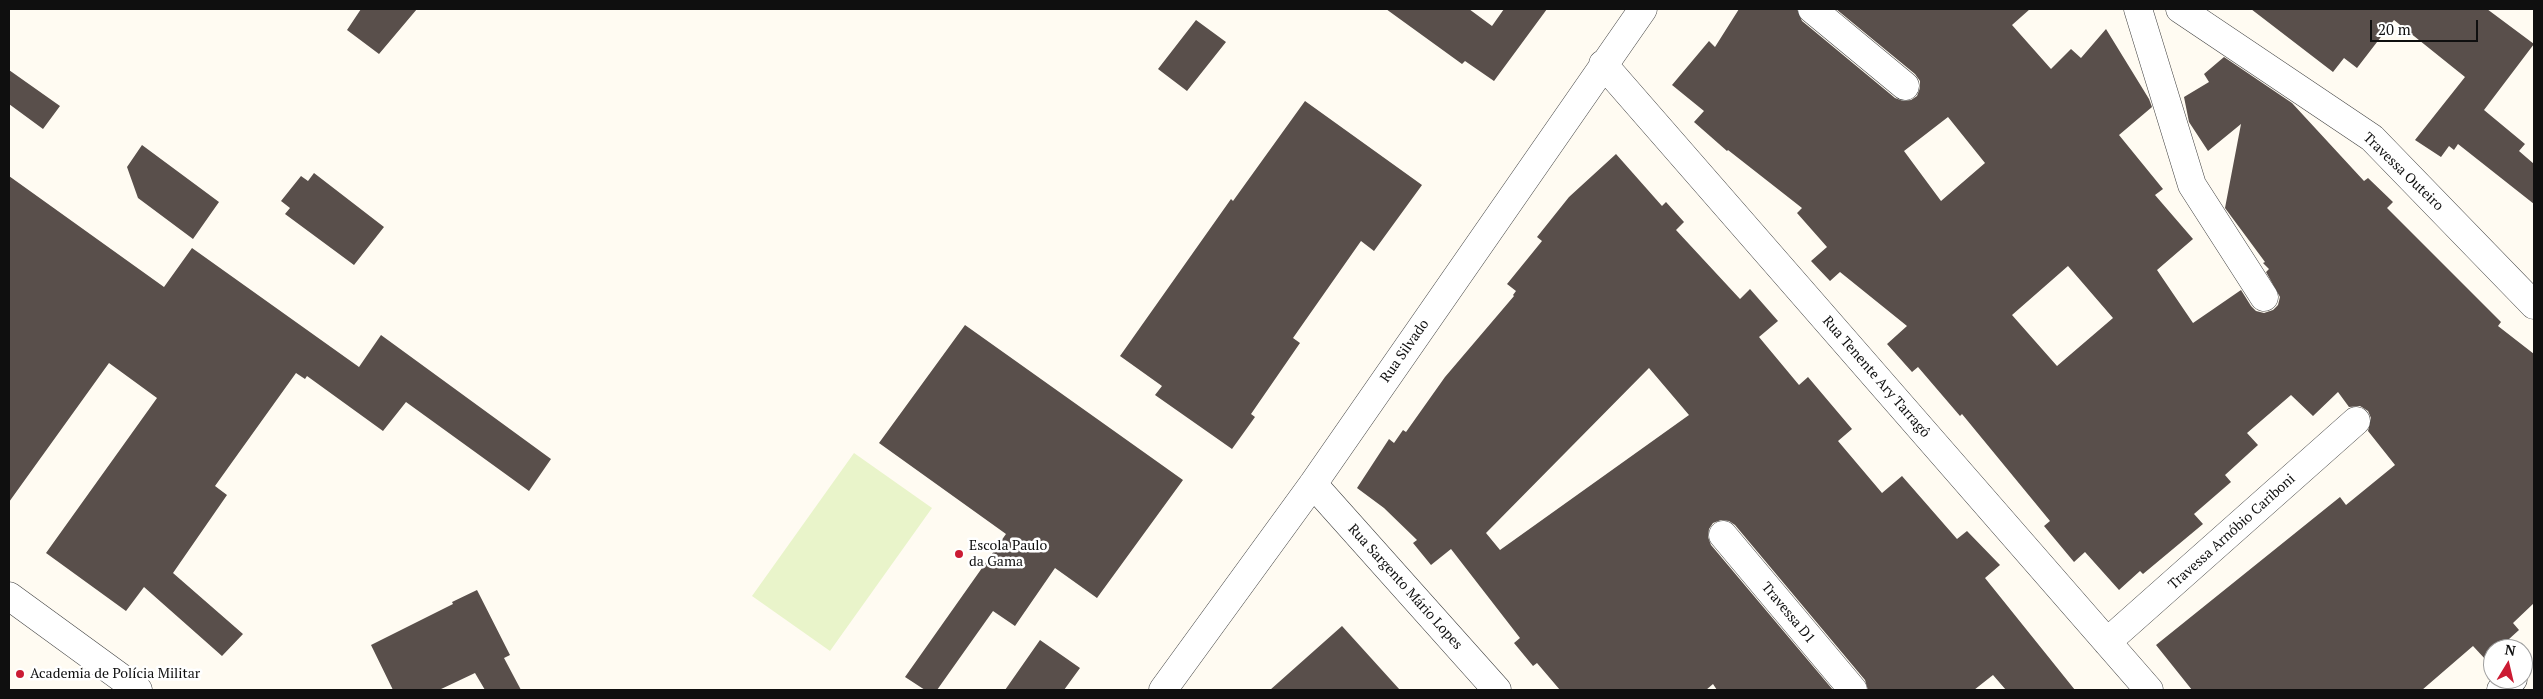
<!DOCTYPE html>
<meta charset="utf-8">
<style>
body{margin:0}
#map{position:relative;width:2543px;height:699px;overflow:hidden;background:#fffbf2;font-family:"PT Serif",serif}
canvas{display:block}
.frame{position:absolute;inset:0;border:10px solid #0f0f0f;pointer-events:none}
.north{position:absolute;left:2483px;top:639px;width:50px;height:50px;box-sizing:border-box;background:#fff;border:1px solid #9f9f9f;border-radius:50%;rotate:9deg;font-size:14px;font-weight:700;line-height:20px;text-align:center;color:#0f0f0f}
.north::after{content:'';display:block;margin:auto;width:18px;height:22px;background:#cb1b33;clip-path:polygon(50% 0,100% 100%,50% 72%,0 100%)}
.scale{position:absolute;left:2370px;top:20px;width:108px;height:22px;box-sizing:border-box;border:2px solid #0f0f0f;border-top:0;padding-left:6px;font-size:15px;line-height:18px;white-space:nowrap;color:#0f0f0f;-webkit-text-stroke:4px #fff;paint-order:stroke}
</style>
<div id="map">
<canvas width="2543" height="699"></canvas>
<div class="frame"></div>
<div class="north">N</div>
<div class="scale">20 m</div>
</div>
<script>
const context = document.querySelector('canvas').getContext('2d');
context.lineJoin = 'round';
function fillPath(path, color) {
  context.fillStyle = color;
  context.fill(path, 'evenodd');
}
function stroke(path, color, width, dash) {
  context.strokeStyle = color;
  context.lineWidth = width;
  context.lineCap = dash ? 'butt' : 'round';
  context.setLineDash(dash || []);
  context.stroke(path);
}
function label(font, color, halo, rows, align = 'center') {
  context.font = font + ' "PT Serif",serif';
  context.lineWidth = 5;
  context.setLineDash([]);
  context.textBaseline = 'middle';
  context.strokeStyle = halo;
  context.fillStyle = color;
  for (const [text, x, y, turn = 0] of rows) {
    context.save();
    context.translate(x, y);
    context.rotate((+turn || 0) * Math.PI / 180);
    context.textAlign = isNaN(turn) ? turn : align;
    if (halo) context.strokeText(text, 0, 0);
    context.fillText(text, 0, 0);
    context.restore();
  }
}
fillPath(new Path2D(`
 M854 453 932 508 830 651 752 596Z`), '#e9f4ca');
fillPath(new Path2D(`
 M361 9H417L379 54 347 30Z
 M1386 9H1469L1492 26 1504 9H1547L1494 81 1465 61 1462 64Z
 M1739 9H1797L1802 21 1895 98 1903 101 1911 100 1917 96 1920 88V81L1915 74 1836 9H2030L2012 25 2051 69 2071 49 2081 58 2106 29 2149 99 2152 107 2119 135 2163 189 2155 195 2193 239 2157 270 2193 323 2241 290 2251 306 2256 311 2264 313 2273 310 2278 305 2280 297 2266 272 2269 269 2263 263 2265 262 2225 208 2241 124 2208 151 2189 122 2184 97 2209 82 2204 74 2224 57 2292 103 2364 181 2368 178 2393 202 2387 208 2501 322 2498 326 2534 354V603L2513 623 2519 630 2498 649H2493V653L2486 660 2473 646 2422 690H2192L2156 645 2340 497 2346 505 2395 465 2368 431 2371 418 2368 411 2360 406 2349 407 2338 392 2313 416 2291 395 2247 433 2258 445 2225 475 2231 482 2194 514 2203 524 2143 574 2140 571 2119 590 2085 552 2074 562 2044 526 2050 521 1962 414 1960 416 1918 367 1912 372 1887 344 1907 326 1840 272 1830 281 1811 261 1827 247 1797 213 1802 208 1728 150 1727 151 1694 122 1704 111 1672 85 1709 41 1715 47ZM1948 117 1985 163 1941 201 1904 151ZM2068 266 2113 318 2057 366 2012 315Z
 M2251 9H2487L2534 44 2484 110 2525 144 2519 151 2534 164V204L2458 144 2454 150 2449 146 2441 157 2415 140 2465 77 2394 20 2357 68 2344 58 2333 72Z
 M1196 20 1226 42 1187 91 1158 69Z
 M9 70 60 106 43 129 9 104Z
 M1305 101 1422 185 1374 251 1361 241 1293 338 1300 343 1251 414 1255 417 1232 449 1155 395 1162 386 1120 356 1231 199 1233 201Z
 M142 145 219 202 193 239 138 198 127 167Z
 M1616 154 1662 206 1666 202 1684 222 1676 230 1740 299 1750 289 1778 321 1759 337 1799 385 1808 377 1852 429 1838 441 1882 493 1902 476 1957 539 1967 531 2000 565 1985 578 2075 690H2006L1993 675 1974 690H1868L1865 680 1735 525 1729 521 1721 520 1713 523 1709 529 1708 537 1711 545 1833 690H1717L1713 684 1706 690H1560L1537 663 1533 666 1514 643 1520 638 1451 549 1431 565 1413 543 1417 540 1384 508 1357 488 1389 439 1394 443 1403 430 1406 432 1445 377 1514 296 1513 295 1516 291 1507 284 1542 241 1537 237 1569 197ZM1649 368 1689 415 1500 550 1486 533Z
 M314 173 384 227 354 265 285 214 290 208 281 201 301 176 308 181Z
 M9 176 164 287 192 248 359 367 381 335 551 459 529 491 406 402 383 431 307 376 305 379 296 373 215 486 227 495 173 573 243 634 222 656 144 587 126 611 46 553 157 398 109 363 9 502Z
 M965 325 1183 480 1097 598 1055 568 1015 626 993 611 937 690H925L905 677 1006 534 879 443Z
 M477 590 510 655 504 658 521 690H485L475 673 439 690H393L371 645 453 604 452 602Z
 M1342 626 1400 690H1270Z
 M1040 640 1080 668 1064 690H1005Z`), '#594f4b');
const minor = new Path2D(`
 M1812 9 1905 86
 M2138 9 2192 185 2264 297
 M2180 9 2372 138 2534 305
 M1603 64 2149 690
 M1313 484 1497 690
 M1723 535 1853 690
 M9 596 138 690
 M2107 642 2356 421
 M1163 690 1313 484 1643 9
 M2501 690 2513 679`);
stroke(minor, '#424242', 29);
stroke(minor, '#fff', 28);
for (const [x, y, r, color] of [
 [959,554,5,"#cb1b33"],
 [20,674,5,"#cb1b33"]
]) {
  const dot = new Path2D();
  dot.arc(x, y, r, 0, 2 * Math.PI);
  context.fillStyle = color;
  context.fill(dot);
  stroke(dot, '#fff', 2);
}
label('14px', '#0f0f0f', '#fff', [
 ["Travessa Outeiro",2403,172,44],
 ["Rua Silvado",1405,351,-55],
 ["Rua Tenente Ary Tarragô",1876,377,49],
 ["Travessa Arnóbio Cariboni",2232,532,-42],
 ["Rua Sargento Mário Lopes",1405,587,48],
 ["Travessa D1",1788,613,50]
]);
label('14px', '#0f0f0f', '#fff', [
 ["Escola Paulo",969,546],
 ["da Gama",969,562],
 ["Academia de Polícia Militar",30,674]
], 'left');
</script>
